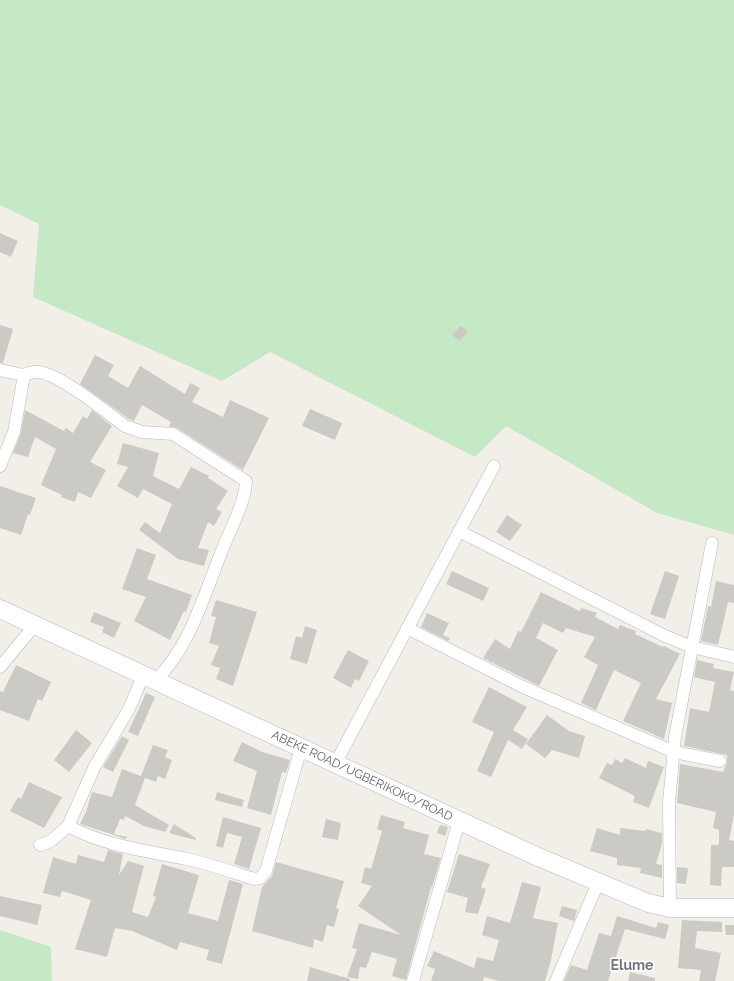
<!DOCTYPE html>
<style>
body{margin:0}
canvas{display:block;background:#f1efe8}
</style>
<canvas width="734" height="981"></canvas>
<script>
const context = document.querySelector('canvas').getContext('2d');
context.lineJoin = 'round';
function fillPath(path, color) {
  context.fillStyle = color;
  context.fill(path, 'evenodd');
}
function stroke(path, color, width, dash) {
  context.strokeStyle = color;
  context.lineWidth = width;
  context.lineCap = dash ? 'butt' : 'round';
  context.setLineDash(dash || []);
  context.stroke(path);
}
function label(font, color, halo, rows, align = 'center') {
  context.font = font + ' Raleway,sans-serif';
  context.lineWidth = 3;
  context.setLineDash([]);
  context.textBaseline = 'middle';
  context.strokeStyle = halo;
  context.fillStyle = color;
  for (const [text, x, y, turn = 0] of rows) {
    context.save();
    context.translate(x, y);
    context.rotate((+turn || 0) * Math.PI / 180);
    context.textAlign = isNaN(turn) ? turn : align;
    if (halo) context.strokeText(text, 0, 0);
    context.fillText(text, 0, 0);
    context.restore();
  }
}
fillPath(new Path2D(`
 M0 0H734V535L657 513 506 426 475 457 270 352 222 381 33 297 39 224 0 205Z
 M0 930 51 947 52 981H0Z`), '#c5e8c5');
fillPath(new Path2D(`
 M0 233 18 241 11 257 0 252Z
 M0 325 13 329 3 363H0Z
 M461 326 468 332 459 341 452 334Z
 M95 355 114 365 108 376 128 388 140 366 185 394 190 383 200 388 192 402 223 417 230 400 269 418 243 470 177 428 169 426 171 422 142 405 134 421 129 419 80 384Z
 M310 409 342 423 335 440 302 426Z
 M25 410 64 431 66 428 73 433 83 416 87 419 92 410 112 426 90 462 106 470 91 498 78 492 75 502 61 497 62 495 41 485 56 449 35 437 28 457 13 453 21 433Z
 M123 443 159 453 153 476 179 489 191 467 209 476 208 478 228 491 216 509 222 512 214 526 208 522 198 548 209 550 204 566 178 559 139 530 145 522 160 533 172 504 143 489 138 498 117 486 128 467 117 464Z
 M0 486 36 498 30 515 28 514 21 535 0 528Z
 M507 515 522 525 510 541 496 532Z
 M137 548 156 555 147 579 192 595 186 612 184 611 170 640 134 621 146 597 122 589Z
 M452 571 489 588 483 601 446 584Z
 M665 571 679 576 665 619 650 614Z
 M716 581 734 585V603L728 602 718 645 701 641 708 606 711 607Z
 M541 592 580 611 581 608 597 613 595 617 618 629 620 625 636 631 635 634 663 647 664 646 680 654 656 699 672 703 664 739 623 721 641 683 614 670 596 710 581 703 598 665 584 657 595 637 566 628 563 633 543 623 536 638 558 650 539 686 483 658 495 639 510 649 518 631 521 632Z
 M216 600 257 612 233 686 216 679 220 668 211 665 219 646 209 643 216 617 211 616Z
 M94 612 121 623 114 638 102 632 104 627 90 622Z
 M427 613 449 623 443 635 450 638 448 641 421 627Z
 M305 626 317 630 307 664 290 659 296 636 302 638Z
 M348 650 369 661 359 681 355 679 351 688 333 678Z
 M697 660 714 664 713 668 734 672 730 690 734 691V815L729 840 734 841V867H722L721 886 710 885 711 845H719V830L713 828 716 812 677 803 680 764 723 772 727 762V755L684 746 690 708 709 712 715 682 694 677Z
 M16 665 51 682 42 701 38 699 29 721 0 710V691L3 692Z
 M489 687 527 707 513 730 528 739 522 749 508 740 491 777 477 771 494 732 472 722Z
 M146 693 155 697 138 736 128 732Z
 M547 715 569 731 585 736 579 758 552 750 545 758 526 744Z
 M76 730 92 743 69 772 54 760Z
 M122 736 129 740 113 772 103 767Z
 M242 742 262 752 290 760 286 773 282 772 271 815 247 808 257 771 233 761Z
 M153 745 168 750 165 757 172 760 165 779 158 776 156 782 145 778 135 805 169 825 165 832 144 826 125 816 124 820 120 819 114 834 127 837 126 839 80 824 86 812 92 792 112 797 122 769 141 776Z
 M625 758 646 768 648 761 664 767 649 808 633 802 635 796 599 778 607 763 612 765 615 759 622 763Z
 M29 782 62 797 44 828 10 811 18 797 21 799Z
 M217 792 244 800 242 807 215 800Z
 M381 815 405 822 403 828 429 835 424 854 441 858 432 887H431L406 980 392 976 397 959 372 952 366 968 360 967 358 979 347 977 357 949 352 948 359 923 401 935 358 906 372 886 361 883 365 867 371 869 382 831 377 829Z
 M223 817 261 828 249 869 234 864 242 837 227 833 223 848 216 846Z
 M326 819 341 823 338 840 322 837Z
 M174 824 196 838 195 840 169 833Z
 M440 825 448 827 445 836 437 833Z
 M597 828 620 835V828L646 831V829L662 833V844L656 864 662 865V878L640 873 641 868 617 865V858L590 851Z
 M108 850 123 854 119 875 128 861 144 866 132 912 148 917 156 897 153 896 162 864 199 875 188 913 218 921 229 880 243 884 222 964 206 960 209 950 180 942 177 950 132 931 115 928 107 957 75 949 91 900 62 891 60 897 43 893 53 857 76 864 78 855 104 862Z
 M459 854 490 864 481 887 486 889 478 914 465 912 468 898 447 892Z
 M276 862 344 881 336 908 339 909 334 927 327 925 323 942 314 939 313 948 252 931 262 887 272 876Z
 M677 867 688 868 686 884 677 883Z
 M522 882 541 887 533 918 558 923 551 960 545 981H499L484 977 483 981H431L435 969 427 966 434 951 474 968 477 957 493 961 499 940 482 935 487 916 510 923Z
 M0 896 42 905 37 925 0 916Z
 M562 906 577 910 574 921 559 916Z
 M617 916 656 928 658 922 669 925 665 939 625 929 608 981H564L571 965 587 970 599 933 611 936Z
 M682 920 722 922V932L697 931 695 948 721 953 715 981H699L701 970 678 968Z
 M725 925H734V935H726Z
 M310 967 350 979 349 981H307Z
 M630 972 655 978V981H628Z`), '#cccac5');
const street = new Path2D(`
 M0 370 24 375 14 432 0 466
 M24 375C29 373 33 371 39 372 61 375 105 411 125 426L142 432 173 434 246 481C245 503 231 528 223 548 204 594 191 646 155 681
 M459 531 665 636 692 647 734 657
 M407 628 523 687 674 752 720 761
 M0 667 35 625
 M143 676 129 709 95 766 68 826C105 846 147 851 187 859 210 864 232 872 254 879L260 878 266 871 301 748
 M335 764 494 466
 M40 845 51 841 68 826
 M670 908 669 802 675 737 712 543
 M413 981 459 821
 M556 981 598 883`);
const secondary = new Path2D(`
 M0 609 536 856 648 903 670 908H734`);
stroke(street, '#b5b8bc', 13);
stroke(secondary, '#b6babf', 19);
stroke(street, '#fff', 12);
stroke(secondary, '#fff', 18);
label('12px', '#5f6368', '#fff', [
 ["ABEKE ROAD/UGBERIKOKO/ROAD",362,776,25]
]);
label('bold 14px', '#70757a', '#fff', [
 ["Elume",632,966]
]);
</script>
